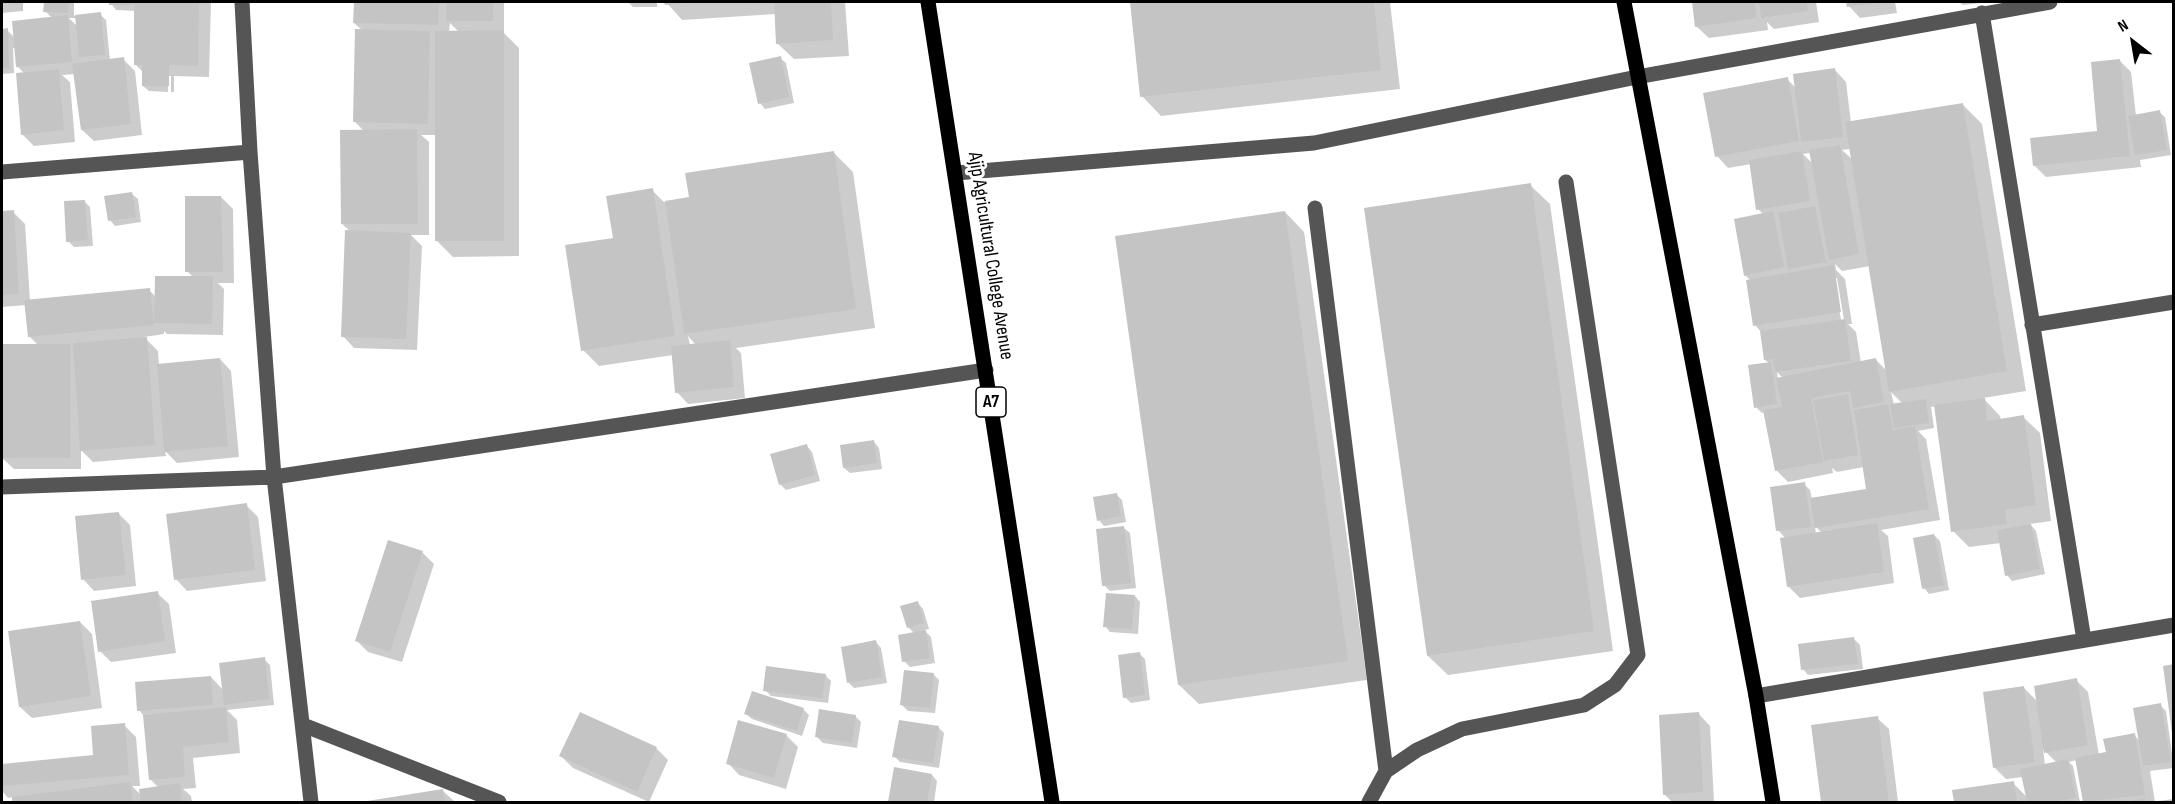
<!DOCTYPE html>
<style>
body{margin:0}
#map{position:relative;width:2175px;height:804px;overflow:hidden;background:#fff;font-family:"Sofia Sans Condensed",sans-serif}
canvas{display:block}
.frame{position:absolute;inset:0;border:3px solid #000;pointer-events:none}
.north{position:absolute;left:2103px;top:12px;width:60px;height:60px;-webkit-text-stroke:4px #fff;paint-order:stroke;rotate:329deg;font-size:16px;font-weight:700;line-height:24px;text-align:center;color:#000}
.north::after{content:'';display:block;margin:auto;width:21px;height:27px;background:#000;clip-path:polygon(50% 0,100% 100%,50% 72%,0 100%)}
</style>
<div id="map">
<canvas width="2175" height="804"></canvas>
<div class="frame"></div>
<div class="north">N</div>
</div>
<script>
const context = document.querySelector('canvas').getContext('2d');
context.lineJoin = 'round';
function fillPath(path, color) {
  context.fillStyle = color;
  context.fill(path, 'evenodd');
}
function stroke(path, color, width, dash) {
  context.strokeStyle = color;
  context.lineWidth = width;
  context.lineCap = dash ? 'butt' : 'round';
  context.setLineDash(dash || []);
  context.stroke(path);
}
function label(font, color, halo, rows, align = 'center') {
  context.font = font + ' "Sofia Sans Condensed",sans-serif';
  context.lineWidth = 6;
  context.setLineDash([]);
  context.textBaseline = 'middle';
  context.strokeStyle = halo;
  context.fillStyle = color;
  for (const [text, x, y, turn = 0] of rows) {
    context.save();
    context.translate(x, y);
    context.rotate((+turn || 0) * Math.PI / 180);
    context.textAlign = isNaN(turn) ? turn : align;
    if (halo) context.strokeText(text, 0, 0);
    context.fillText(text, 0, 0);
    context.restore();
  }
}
fillPath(new Path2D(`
 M2 2H23V11L2 13Z
 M45 2H74V16L100 14 106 20 110 61 123 59 135 71 142 135 94 141 82 130 75 74 62 75 70 82 75 142 34 146 22 134 25 74 18 67 16 48H13L14 73 2 74V30H7L15 38 52 18 45 11ZM69 18H76L77 26Z
 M110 2H211L209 77 174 76V92H171V76H168V92L149 91 143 86V72L135 64 136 11 116 10Z
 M355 2H504V33L519 48V256L453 257 437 241V135H421L429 142V235H411L422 246 417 350 354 348 343 336 350 231 342 224 364 131 355 122 363 31 354 23ZM450 23 459 32H449Z
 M628 2H657V7H633Z
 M666 2H845L849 56 794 59 777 43 776 14 682 20Z
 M1132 2H1390L1400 89 1161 116 1142 96Z
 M1693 2H1816L1819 22 1774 29 1767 22 1768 30 1709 38 1697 27Z
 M1848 2H1895L1897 13 1860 18 1849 6Z
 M1959 2H1991L1963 5Z
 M780 58 786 63 794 103 765 109 760 103Z
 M2120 61 2131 72 2136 116 2159 112 2165 117 2171 155 2140 160 2141 167 2046 177 2034 165 2099 132Z
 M1835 70 1846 82 1851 123 1962 104 1982 124 2026 391 1983 398 2000 416 2001 420 2023 417 2040 433 2051 521 2030 524 2036 531 2045 574 2012 581 2007 575 2001 543 1969 547 1953 531 1936 406 1931 407 1934 428 1918 431 1926 439 1940 520 1881 530 1888 536 1894 583 1800 598 1788 586 1786 539 1778 530 1804 484 1810 490 1812 499 1868 490 1864 467 1837 472 1832 468 1833 473 1788 482 1776 470 1765 412 1762 413 1756 407 1769 363 1765 360 1761 332 1755 325 1751 281 1745 275 1763 214 1758 209 1751 164 1728 168 1717 156 1787 79 1796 88ZM1850 149 1852 159 1842 150ZM1811 153 1813 164 1803 154ZM1835 264 1842 271 1870 266 1887 371 1876 360 1861 363 1856 332 1848 324H1852L1845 279 1836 270ZM1834 278H1837L1844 320H1841ZM1777 372 1783 378 1778 379ZM1891 392 1903 404 1894 405ZM1815 526 1822 533 1816 534Z
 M833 152 853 172 875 328 736 348 741 353 745 398 688 404 677 392 673 355 599 366 583 350 615 239 652 190 664 202 691 198ZM688 336 696 345H690Z
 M1530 185 1550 204 1613 651 1448 675 1428 656Z
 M132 194 138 199 141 222 115 226 110 220Z
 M221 197 233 209 234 283H218L224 289 223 335 167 334 164 331V334L144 337 158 351 159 365 220 359 231 371 239 457 177 463 165 451 166 456 93 462 81 450V469H14L2 458 38 345 29 336 26 305 2 307V213L13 212 25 224 30 301 149 290 156 297 193 277 187 271Z
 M84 201 90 207 93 246 74 247 68 241Z
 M1285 212 1304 232 1367 680 1199 704 1179 685Z
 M874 442 879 448 882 469 850 473 844 468Z
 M807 446 812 452 820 481 786 490 780 484Z
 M1116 494 1122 500 1126 522 1104 526 1099 520Z
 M246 505 258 517 266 581 187 591 176 579Z
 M119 514 130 525 136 586 94 591 83 579Z
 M1124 528 1130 533 1136 588 1110 591 1104 585Z
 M1934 535 1940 541 1949 590 1929 594 1924 588Z
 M422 552 434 564 402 662 368 652 356 640Z
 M157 593 169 604 176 653 111 662 100 651Z
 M1135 596 1140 602 1138 634 1110 632 1105 626Z
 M918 603 923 609 929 629 924 630 931 637 935 663 910 667 904 661 914 633 908 627Z
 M80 622 92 634 102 708 32 718 20 707Z
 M1854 639 1860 645 1863 669 1808 675 1803 669Z
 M876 642 881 648 887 683 854 688 849 683Z
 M1139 653 1145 659 1150 700 1131 703 1125 697Z
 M264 659 270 665 274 705 227 710 237 720 240 753 193 758 196 788 183 789 191 796 192 802H14L13 797 8 798 2 791V765L95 757 124 725 136 737 140 786H132L142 796 159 788 150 779 144 716 139 710 211 677 223 690Z
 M933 674 939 680 935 713 908 711 902 705Z
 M825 675 831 681 828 703 771 696 765 690Z
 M2076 680 2088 692 2099 755 2107 753 2134 735 2140 741 2160 705 2166 711 2174 768 2150 771 2155 802H2085L2077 760 2069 762 2073 766 2080 802H1955L1954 791 2013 783 2027 797 2023 777 2006 779 1995 768 2024 688 2038 702ZM2043 749 2057 763 2045 765Z
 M803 709 809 715 802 736 752 719 746 714Z
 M1699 714 1710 726 1714 802H1672L1664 794Z
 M855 716 861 722 857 748 823 743 817 737Z
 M1877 718 1889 729 1898 802H1823L1813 727Z
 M938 727 944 733 939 768 900 762 894 756Z
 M786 735 798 747 786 789 739 775 728 763Z
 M656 748 668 760 649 802 573 768 561 756Z
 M895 769 932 775 937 781 934 802H889Z
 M442 790 455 802H369Z`), '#0003');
fillPath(new Path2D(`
 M44 2H69L68 13 43 12Z
 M109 2H133V5H109Z
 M134 2H199L198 66 169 65V86H142V65H134Z
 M354 2H439L438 25 353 23Z
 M446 2H493V21H446Z
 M664 2H686V3L665 5Z
 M774 2H831L833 40 776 44Z
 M1130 2H1374L1381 70 1140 97Z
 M1692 2H1755L1757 18 1695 27Z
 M1759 2H1807L1808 11 1761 18Z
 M1846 2H1876V3L1847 7Z
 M101 12 105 55 79 57 75 15Z
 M68 15 72 62 16 67 12 21Z
 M8 28 9 68H2V29Z
 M355 29 430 31 428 124 353 122Z
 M504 30V241H435V31Z
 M781 56 789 97 758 104 749 63Z
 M124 57 131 124 81 130 72 64Z
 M2120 59 2130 156 2033 166 2030 138 2097 131 2091 62Z
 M1835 68 1843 137 1801 142 1793 74Z
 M59 69 64 130 21 135 16 73Z
 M1788 77 1799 141 1715 157 1703 93Z
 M1963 103 2007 371 1889 392 1845 122Z
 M2160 110 2167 150 2135 155 2128 116Z
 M417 129 418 224H341L340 130Z
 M1840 145 1859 254 1829 260 1809 150Z
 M834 151 856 309 684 334 665 201 689 197 685 173Z
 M1802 151 1810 201 1756 210 1749 160Z
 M1531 183 1594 631 1427 656 1364 208Z
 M653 188 675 336 581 351 565 245 613 238 606 196Z
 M132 192 136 217 108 221 104 196Z
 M185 196H221L223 272H185Z
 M85 200 88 240 66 242 64 201Z
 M1815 206 1826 262 1788 269 1778 213Z
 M14 210 19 294 2 295V211Z
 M1285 211 1348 661 1178 685 1115 236Z
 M1773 211 1784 267 1744 276 1734 219Z
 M345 230 411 233 406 339 341 337Z
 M1834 265 1841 312 1753 326 1746 280Z
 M155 276H213L212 324 154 323Z
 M150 288 154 325 28 337 24 300Z
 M1845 319 1851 361 1775 372 1773 359 1764 360 1760 331Z
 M147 337 155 445 80 451 73 343Z
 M730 340 734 387 675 393 671 346Z
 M2 344H70V458H2Z
 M220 358 228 446 164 452 157 364Z
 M1876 358 1884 402 1853 408 1850 391 1811 398 1823 462 1775 471 1763 410 1782 407 1776 378Z
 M1771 362 1777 404 1754 408 1748 365Z
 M1848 394 1858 455 1824 461 1813 400Z
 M1985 398 1987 421 2024 415 2036 505 2005 510 2007 524 1951 532 1934 405Z
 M1926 399 1929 423 1894 428 1890 404Z
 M1888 404 1893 430 1915 426 1929 509 1815 528 1810 498 1866 489 1854 410Z
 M874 440 877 463 843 468 840 445Z
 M807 444 815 475 779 485 770 454Z
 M1805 482 1811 527 1776 531 1770 487Z
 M1117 493 1121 516 1097 521 1093 497Z
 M247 503 255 570 174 580 166 514Z
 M119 512 126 575 81 580 75 516Z
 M1877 523 1884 572 1787 587 1780 538Z
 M2031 524 2040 569 2005 576 1997 530Z
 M1124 526 1131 583 1102 586 1096 529Z
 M1934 534 1944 585 1922 589 1913 538Z
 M388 540 423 551 390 652 355 641Z
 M158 591 165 641 98 652 91 601Z
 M1106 593 1135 595 1132 629 1103 627Z
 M918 601 924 623 907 628 900 606Z
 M80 621 91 696 19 707 8 631Z
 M926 630 930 658 902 662 898 635Z
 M1854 637 1858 664 1801 670 1798 644Z
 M876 640 882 677 847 683 841 647Z
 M1140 652 1145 695 1123 698 1118 655Z
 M265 657 269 699 224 705 219 663Z
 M2174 664V733H2172L2163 666Z
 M766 666 826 674 822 698 763 691Z
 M904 670 934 673 930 708 900 705Z
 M211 676 213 705 137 711 135 682Z
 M2077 678 2088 745 2044 753 2034 686Z
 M2024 686 2035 762 1993 768 1983 692Z
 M752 691 804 708 797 731 744 714Z
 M2161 703 2171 762 2143 766 2133 708Z
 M226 707 229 742 183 747 185 777 149 780 143 715Z
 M819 709 856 715 852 743 815 737Z
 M580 712 657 747 637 792 559 756Z
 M1699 712 1703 792 1663 795 1659 715Z
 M1878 716 1889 802H1821L1811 725Z
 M738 720 787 734 774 778 726 764Z
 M899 720 939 726 933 763 892 757Z
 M125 723 129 775 2 786V764L93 755 91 726Z
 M2135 733 2145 795 2083 802 2075 758 2106 752 2103 739Z
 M2068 759 2076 798 2051 802H2027L2020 769Z
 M894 767 932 774 927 802H888Z
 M2014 781 2017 802H1954L1952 790Z
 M130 782 133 802H12V797Z
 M180 783 182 802H141L139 789Z
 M443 789 445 802H367V801Z
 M2145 798V802H2129V801Z
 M2174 799V802H2158V801Z`), '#c4c4c4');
stroke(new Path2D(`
 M242 2 250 152 274 477 311 802
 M1982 13 2084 640
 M2 172 250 152
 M956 173 1314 143 1637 77 2050 2
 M1315 208 1386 771
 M2032 325 2174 302
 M2 487 274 477 986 370
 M1756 696 2174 625
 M303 725 499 802
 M1369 802 1386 771 1417 750 1462 729 1584 705 1615 685 1638 655 1566 182`), '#555', 15);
stroke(new Path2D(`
 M928 2 1052 802
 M1624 2 1756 696 1773 802`), '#000', 15);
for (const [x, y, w] of [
 [991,402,30]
]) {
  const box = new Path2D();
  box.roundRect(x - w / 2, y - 15, w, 30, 4.5);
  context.fillStyle = '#fff';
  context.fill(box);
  stroke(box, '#000', 1.5);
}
label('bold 18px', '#000', null, [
 ["A7",991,402]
]);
label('20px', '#000', '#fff', [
 ["Ajip Agricultural College Avenue",990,256,81]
]);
</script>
